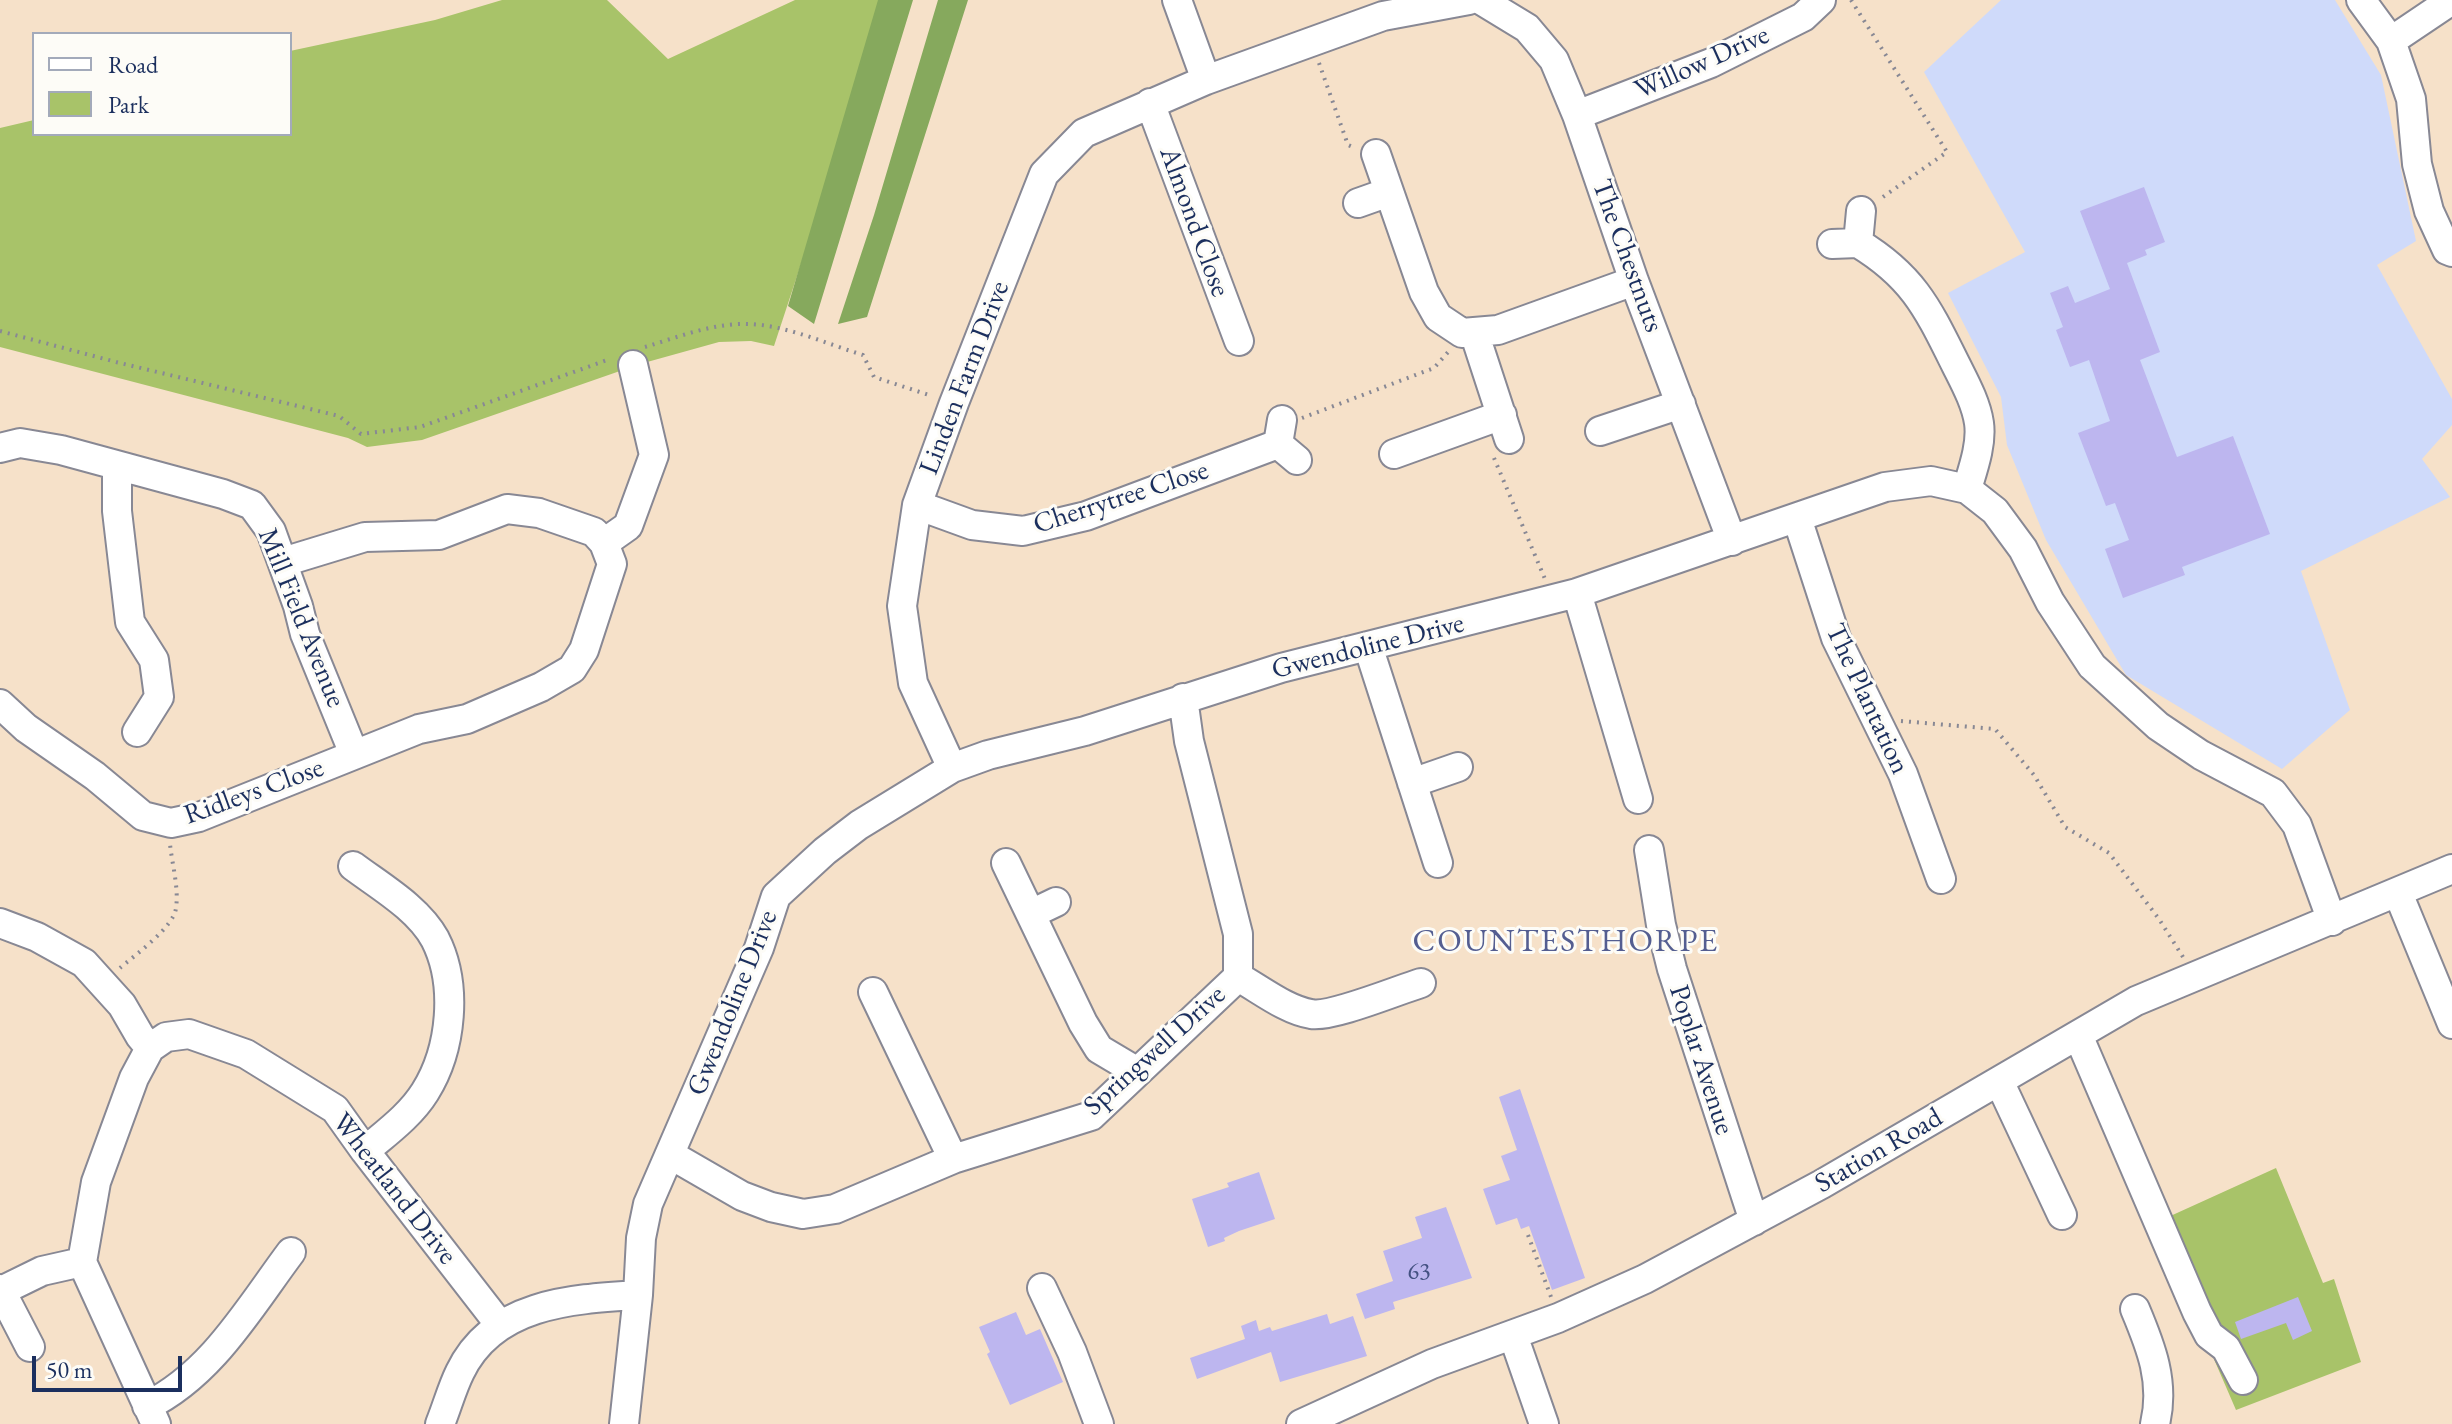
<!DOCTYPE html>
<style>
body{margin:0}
#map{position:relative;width:2452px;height:1424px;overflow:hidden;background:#f6e1c9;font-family:"EB Garamond",serif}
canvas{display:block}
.legend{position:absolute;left:32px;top:32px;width:260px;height:104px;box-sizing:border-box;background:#fdfcf7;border:2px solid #a3aaba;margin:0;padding:10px 14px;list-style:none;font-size:24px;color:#1b2f5e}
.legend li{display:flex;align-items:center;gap:16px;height:40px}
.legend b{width:40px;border:2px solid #a3aaba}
.scale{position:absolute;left:32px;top:1356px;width:150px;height:36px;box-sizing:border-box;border:4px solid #1b2f5e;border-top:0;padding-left:10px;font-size:24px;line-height:28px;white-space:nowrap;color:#1b2f5e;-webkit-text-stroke:6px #fdfcf7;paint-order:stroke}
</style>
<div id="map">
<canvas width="2452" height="1424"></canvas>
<ul class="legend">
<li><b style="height:10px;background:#fff"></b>Road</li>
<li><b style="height:22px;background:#a8c369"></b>Park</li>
</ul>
<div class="scale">50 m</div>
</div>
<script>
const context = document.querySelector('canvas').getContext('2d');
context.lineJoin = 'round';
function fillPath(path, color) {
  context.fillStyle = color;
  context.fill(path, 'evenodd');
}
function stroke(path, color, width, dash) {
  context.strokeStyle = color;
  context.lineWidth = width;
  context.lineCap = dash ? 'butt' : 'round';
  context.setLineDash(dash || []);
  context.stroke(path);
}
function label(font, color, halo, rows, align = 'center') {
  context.font = font + ' "EB Garamond",serif';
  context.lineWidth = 6;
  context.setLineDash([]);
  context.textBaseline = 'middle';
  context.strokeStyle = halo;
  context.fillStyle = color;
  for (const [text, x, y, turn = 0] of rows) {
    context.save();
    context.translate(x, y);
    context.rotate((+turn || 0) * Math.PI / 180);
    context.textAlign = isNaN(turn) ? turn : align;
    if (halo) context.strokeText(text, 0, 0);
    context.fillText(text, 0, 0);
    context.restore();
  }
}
fillPath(new Path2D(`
 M2001 0H2335L2381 75 2416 241 2377 265 2452 399V425L2422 459 2450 497 2301 571 2350 710 2282 769 2126 675 2046 540 2007 445 2001 397 1948 293 2025 252 1924 72Z`), '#cfdafa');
fillPath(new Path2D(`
 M502 0H607L668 59 795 0H879L846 127 774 346 751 341 719 342 640 364 422 440 367 447 348 438 0 347V128L34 120V134H290V51L435 20Z
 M2276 1168 2323 1283 2334 1279 2361 1362 2236 1410 2155 1223Z`), '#a8c369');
fillPath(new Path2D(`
 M878 0H913L814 324 788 306Z
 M938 0H968L867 317 838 324 874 215Z`), '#86a95d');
fillPath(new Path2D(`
 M2144 187 2165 242 2145 250 2147 255 2127 263 2160 352 2140 360 2177 457 2233 436 2270 534 2182 567 2185 575 2123 598 2105 549 2129 540 2115 503 2106 506 2078 433 2110 421 2089 360 2070 367 2056 330 2063 327 2050 293 2068 286 2075 303 2110 289 2080 211Z
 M1520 1089 1585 1278 1552 1290 1529 1226 1521 1229 1517 1218 1496 1225 1483 1189 1510 1180 1501 1156 1517 1150 1499 1097Z
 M1259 1172 1275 1219 1239 1231 1224 1238 1225 1241 1208 1247 1192 1199 1229 1187 1227 1183Z
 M1446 1207 1472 1278 1393 1302 1395 1309 1365 1319 1356 1294 1393 1281 1383 1251 1422 1238 1415 1217Z
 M2298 1297 2312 1331 2293 1340 2286 1323 2241 1339 2235 1322Z
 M1016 1312 1026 1335 1040 1329 1063 1382 1010 1405 987 1354 990 1352 979 1327Z
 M1327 1314 1330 1324 1353 1316 1367 1356 1280 1382 1271 1352 1197 1379 1190 1358 1245 1339 1241 1326 1256 1320 1259 1331 1270 1327 1272 1331Z`), '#bdb6ef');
const minor = new Path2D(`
 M1177 0 1206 80
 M1481 0 1527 28 1554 60 1577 115 1634 281 1732 541
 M2361 0 2391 41 2411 99 2417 164 2429 211 2447 250 2452 252
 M2391 41 2452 0
 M1150 103 1239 341
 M1577 115 1711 63 1803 17 1821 0
 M1376 154 1424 292 1438 317 1462 333 1498 330 1634 281
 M1358 203 1389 192
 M1858 243C1914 277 1928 309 1956 365 1965 383 1976 403 1979 423 1982 444 1973 469 1967 489
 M1832 244 1858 243 1861 211
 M1474 332 1509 439
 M1282 420 1278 444 1297 460
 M1600 431 1681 404
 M0 448 20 443 61 450 223 494 252 505 271 531 298 606 305 634 354 754
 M1394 454 1502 415
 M117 467V511L130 622 154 660 159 697 137 732
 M917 505 972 525 1023 531 1086 516 1278 444
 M1797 518 1836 638 1903 774 1941 879
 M604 543 628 526 654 455 633 365
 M1577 593 1638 799
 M1368 646 1438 863
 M0 704 26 728 95 776 143 816 171 823 199 817 419 729 467 719 541 687 572 669 584 650 612 564 604 543 594 532 539 513 507 509 439 535 365 537 283 562
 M952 768 913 683 902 606 917 505 954 403 1044 174 1084 133 1206 80 1383 16 1469 0
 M1412 783 1458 767
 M1649 850 1661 925 1672 969 1754 1221
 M1006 863 1083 1023 1099 1049 1136 1071
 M353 866C381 887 418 908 435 939 458 984 452 1049 425 1092 410 1116 386 1133 365 1151
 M2398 893 2452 1024
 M1031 914 1056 902
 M0 923 37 937 84 963 122 1005 140 1036 150 1048 166 1037 189 1034 246 1054 335 1109 365 1151 500 1325
 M1238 977C1260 989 1286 1010 1311 1014 1331 1018 1398 990 1421 983
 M873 992 953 1159
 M2078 1035 2197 1312 2209 1335 2226 1348 2243 1380
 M150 1048 134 1078 96 1182 82 1262 156 1424
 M1999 1081 2062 1215
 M671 1155 742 1196 771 1207 803 1214 835 1209 953 1159 1091 1116 1238 977V934L1189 741 1183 698
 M1042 1288 1072 1352 1099 1424
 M0 1289 30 1347
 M1 1291 42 1271 82 1262
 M2135 1309C2151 1347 2165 1382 2155 1424
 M1513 1335 1544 1424
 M147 1406C212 1374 249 1308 291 1252
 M440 1424C447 1407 452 1388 460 1372 493 1303 572 1299 638 1295
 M624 1424 638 1295 641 1238 648 1204 759 948 776 896 825 851 859 825 952 768 988 755 1085 731 1281 668 1577 593 1885 487 1931 481 1967 489 1995 511 2023 549 2050 602 2092 666 2158 726 2201 755 2273 793 2297 825 2332 921
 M1301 1424 1432 1364 1558 1318 1645 1279 1822 1184 2136 1001 2452 869`);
stroke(minor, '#888894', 32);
stroke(new Path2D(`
 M1851 0 1947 152 1880 199
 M1319 63 1348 145 1355 148
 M0 331 116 362 339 416 361 434 420 427 610 359
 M645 347C678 337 713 323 748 324 786 325 827 344 863 355L874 377 932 396
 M1302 418 1434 368 1449 351
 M1494 458 1545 579
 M1901 721 1995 729 2034 775 2065 827 2109 853 2159 919 2183 957
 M120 968C135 955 174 927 176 908 179 888 172 864 170 844
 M1528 1235 1551 1297`), '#888894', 4, [2, 6]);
stroke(minor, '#fff', 28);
label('24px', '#445182', null, [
 ["63",1419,1272]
]);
label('28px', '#1b2f5e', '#fdfcf7', [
 ["Willow Drive",1702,63,-24],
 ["Almond Close",1194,222,70],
 ["The Chestnuts",1627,256,70],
 ["Linden Farm Drive",965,378,-69],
 ["Cherrytree Close",1121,498,-18],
 ["Mill Field Avenue",301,618,68],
 ["Gwendoline Drive",1368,647,-14],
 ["The Plantation",1867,699,65],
 ["Ridleys Close",254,792,-20],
 ["Gwendoline Drive",733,1003,-68],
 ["Springwell Drive",1155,1051,-42],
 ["Poplar Avenue",1701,1060,72],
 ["Station Road",1879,1151,-30],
 ["Wheatland Drive",394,1189,52]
]);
context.letterSpacing = '2px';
label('32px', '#545e91', '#fdfcf7', [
 ["COUNTESTHORPE",1566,942]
]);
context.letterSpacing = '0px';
</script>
